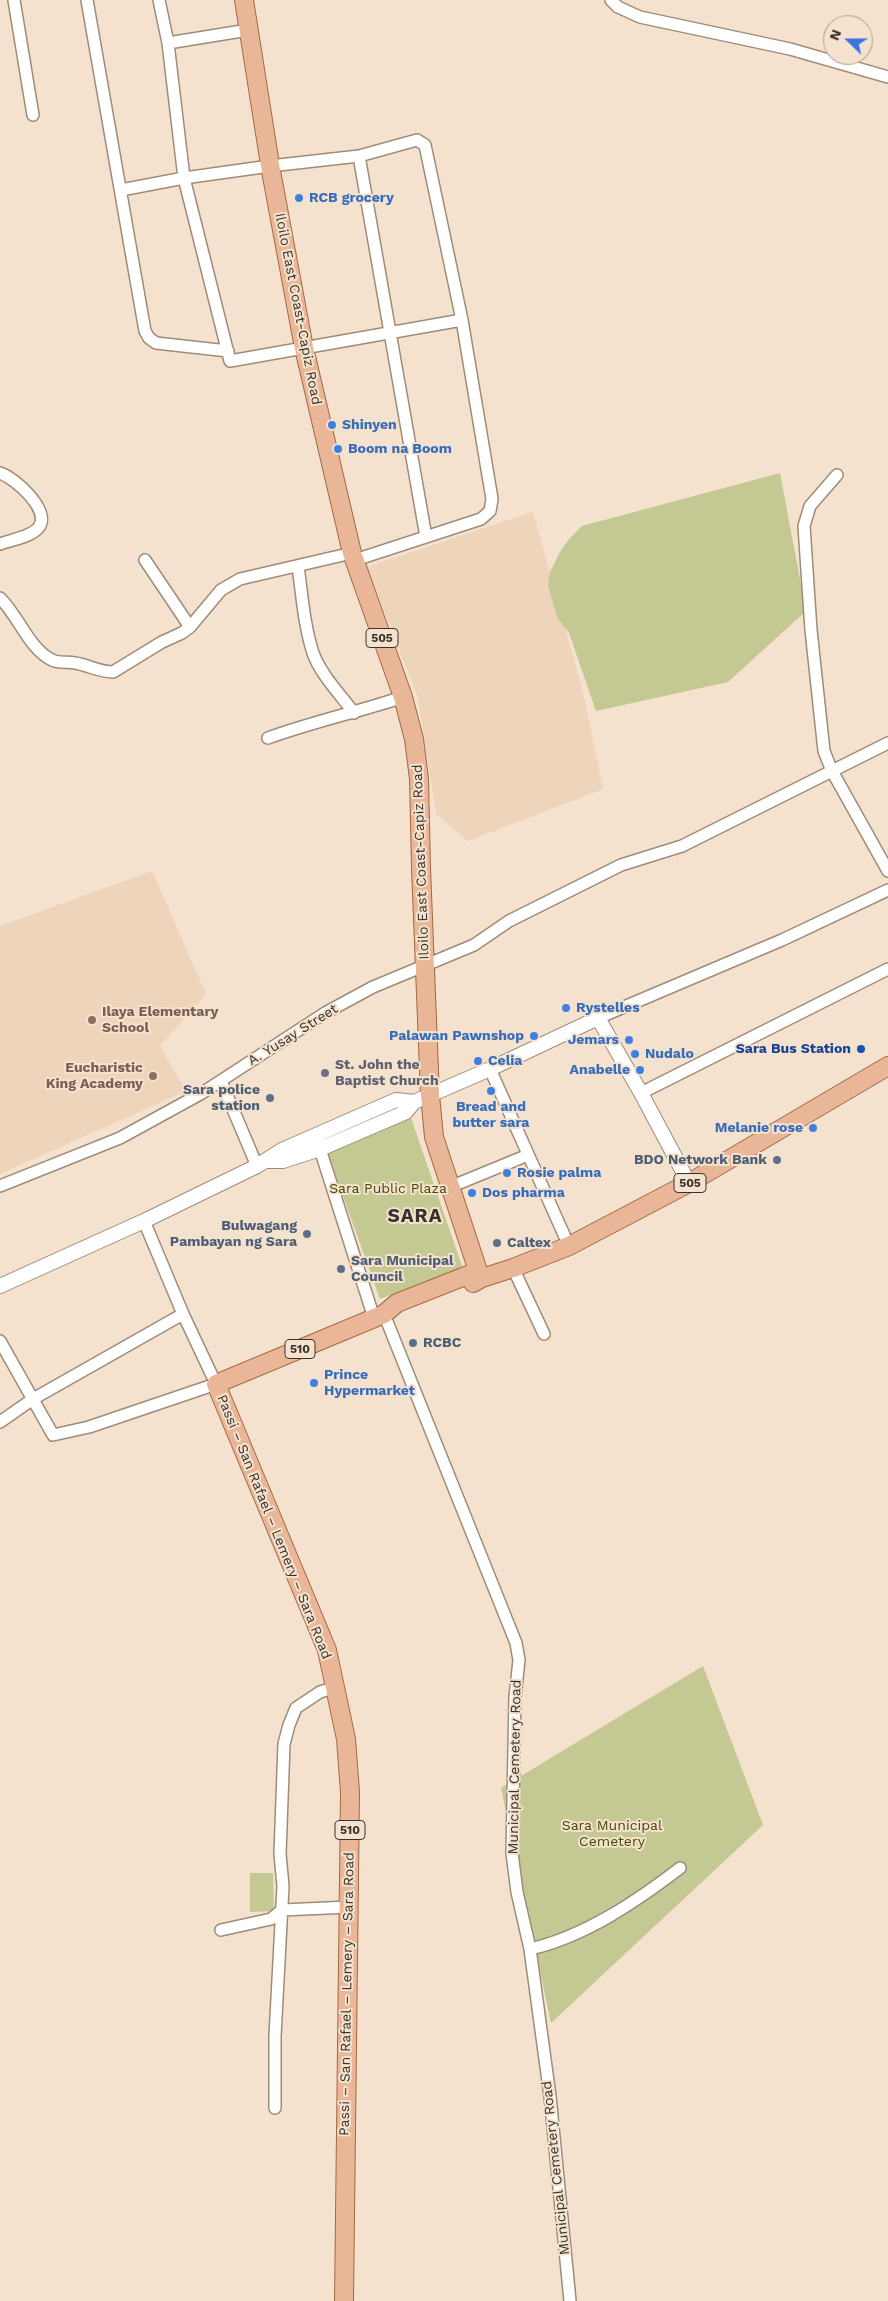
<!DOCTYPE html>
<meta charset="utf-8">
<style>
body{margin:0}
#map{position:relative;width:888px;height:2301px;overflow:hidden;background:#f5e2ce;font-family:"Work Sans",sans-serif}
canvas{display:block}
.north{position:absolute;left:823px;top:15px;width:50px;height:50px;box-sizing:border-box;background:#f5e2ce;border:1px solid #aa9c8c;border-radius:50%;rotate:292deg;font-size:14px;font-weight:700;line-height:20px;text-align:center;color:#39322a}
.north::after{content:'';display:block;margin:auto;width:18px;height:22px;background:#3a73e2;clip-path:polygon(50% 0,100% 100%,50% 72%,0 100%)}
</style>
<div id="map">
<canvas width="888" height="2301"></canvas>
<div class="north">N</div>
</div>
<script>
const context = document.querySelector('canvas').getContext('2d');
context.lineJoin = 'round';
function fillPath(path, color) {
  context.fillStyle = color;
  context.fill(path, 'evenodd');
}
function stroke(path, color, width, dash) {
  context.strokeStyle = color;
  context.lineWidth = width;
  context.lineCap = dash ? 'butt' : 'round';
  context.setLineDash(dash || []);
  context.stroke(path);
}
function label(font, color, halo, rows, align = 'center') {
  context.font = font + ' "Work Sans",sans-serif';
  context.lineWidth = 4;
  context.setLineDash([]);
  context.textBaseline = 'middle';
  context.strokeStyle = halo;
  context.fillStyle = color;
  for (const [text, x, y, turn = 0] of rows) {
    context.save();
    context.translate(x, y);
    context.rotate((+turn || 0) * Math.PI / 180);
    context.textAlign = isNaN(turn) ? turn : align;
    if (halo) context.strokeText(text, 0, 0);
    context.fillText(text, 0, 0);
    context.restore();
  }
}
fillPath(new Path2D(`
 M533 512 584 696 603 789 468 841 436 814 418 698 367 567Z
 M152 871 206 994 160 1046 186 1091 0 1174V926Z`), '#edd4ba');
fillPath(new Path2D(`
 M780 473 806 611 728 682 596 711 569 633 557 617 548 585 550 572 560 552 569 539 582 526Z
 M410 1115 463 1269 380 1299 326 1149Z
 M703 1666 763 1825 551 2023 501 1788Z
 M250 1873H273L274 1911 250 1912Z`), '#c4c892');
const minor = new Path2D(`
 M14 0 33 115
 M87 0 145 331 149 338 156 343 228 351
 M159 0 168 43 248 30
 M611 0 618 7 640 17 790 49 888 77
 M168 43 184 178 230 361 462 320
 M359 156 426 537
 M121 190 184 178 270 166 359 156 417 140 425 145 462 320 492 499 490 511 481 519 355 560
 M0 473C15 478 51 510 39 527 32 537 10 540 0 544
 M837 475 810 506 804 526 811 630 824 751 832 771 888 871
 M145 560 190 627
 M298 566C302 595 304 625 313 653 321 675 340 694 354 713
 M0 598C18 615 29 649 52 660 60 664 67 661 75 663 88 665 99 672 113 672L162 642 182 633 190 627 221 590 240 579 352 553
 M268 738C312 722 358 712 403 697
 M598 1018 782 940 888 890
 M490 1069 569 1246
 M221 1081 257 1166
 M641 1093 888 969
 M318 1135 320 1149 374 1318
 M0 1186 120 1138 202 1093 325 1013 373 987 474 945 509 921 621 865 682 846 888 743
 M450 1187 528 1155
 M513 1268 544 1334
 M384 1314 516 1643 519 1660 515 1697 512 1853 517 1892 530 1949 550 2096 570 2301
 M0 1341 53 1435 89 1427 216 1384 183 1314 144 1221
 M0 1422 33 1399 183 1314
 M221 1930 271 1919 282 1910 349 1907
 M530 1949C584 1937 637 1901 680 1868
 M275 2108V2036L283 1886 280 1854 284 1744 289 1725 296 1708 320 1692 336 1687`);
const tertiary = new Path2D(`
 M267 1161H283L320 1149 406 1112 414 1102 490 1069 598 1018 641 1093 689 1183
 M0 1286 144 1221 257 1166 282 1150 396 1100 414 1102`);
const primary = new Path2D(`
 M244 0 271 171 304 348 352 553 403 697 414 739 419 779 421 868 430 1095 434 1137 478 1271 482 1278
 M473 1283 482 1278 513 1268 569 1246 689 1183 888 1066
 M344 2301 350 1792 346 1739 327 1650 216 1384 384 1314 397 1303 478 1271`);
stroke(minor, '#9e8c79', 14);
stroke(tertiary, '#9e8c79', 16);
stroke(primary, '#a26943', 20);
stroke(minor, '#fff', 11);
stroke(tertiary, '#fff', 14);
stroke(primary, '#e9b697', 18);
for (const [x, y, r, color] of [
 [299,198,5,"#3f7fe0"],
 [332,425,5,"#3f7fe0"],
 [338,449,5,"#3f7fe0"],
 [566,1008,5,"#3f7fe0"],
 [92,1020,5,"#8d6e63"],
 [534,1036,5,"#3f7fe0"],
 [629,1040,5,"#3f7fe0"],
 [861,1049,5,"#1a4fb4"],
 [635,1054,5,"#3f7fe0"],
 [478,1061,5,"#3f7fe0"],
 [640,1070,5,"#3f7fe0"],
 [325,1073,5,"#6b7280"],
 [153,1076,5,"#8d6e63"],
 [491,1091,5,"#3f7fe0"],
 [270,1098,5,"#5c6f8a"],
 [813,1128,5,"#3f7fe0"],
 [777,1160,5,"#5c6f8a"],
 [507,1173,5,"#3f7fe0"],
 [472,1193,5,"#3f7fe0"],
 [307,1234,5,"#5c6f8a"],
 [497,1243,5,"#5c6f8a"],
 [341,1269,5,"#5c6f8a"],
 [413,1343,5,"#5c6f8a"],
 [314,1383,5,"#3f7fe0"]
]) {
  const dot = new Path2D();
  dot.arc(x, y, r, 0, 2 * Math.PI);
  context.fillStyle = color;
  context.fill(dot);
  stroke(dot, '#f5e2ce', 2);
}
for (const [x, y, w] of [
 [382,638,32],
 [690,1183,32],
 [300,1349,30],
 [350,1830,30]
]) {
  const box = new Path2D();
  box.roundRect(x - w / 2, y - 9.5, w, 19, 4);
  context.fillStyle = '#f5e2ce';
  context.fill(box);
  stroke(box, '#39322a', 1);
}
label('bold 12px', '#39322a', null, [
 ["505",382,638],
 ["505",690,1183],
 ["510",300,1349],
 ["510",350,1830]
]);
label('bold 14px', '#366cbe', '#f5e2ce', [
 ["RCB grocery",309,198],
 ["Shinyen",342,425],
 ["Boom na Boom",348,449],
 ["Rystelles",576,1008],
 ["Palawan Pawnshop",524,1036,"right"],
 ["Jemars",619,1040,"right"],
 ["Nudalo",645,1054],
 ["Celia",488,1061],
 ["Anabelle",630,1070,"right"],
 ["Bread and",491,1107,"center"],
 ["butter sara",491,1123,"center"],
 ["Melanie rose",803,1128,"right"],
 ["Rosie palma",517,1173],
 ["Dos pharma",482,1193],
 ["Prince",324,1375],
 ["Hypermarket",324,1391]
], 'left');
label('14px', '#39322a', '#f5e2ce', [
 ["Iloilo East Coast-Capiz Road",298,309,79],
 ["Iloilo East Coast-Capiz Road",421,862,-92],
 ["A. Yusay Street",293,1035,-32],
 ["Passi – San Rafael – Lemery – Sara Road",274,1527,68],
 ["Municipal Cemetery Road",515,1767,-89],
 ["Passi – San Rafael – Lemery – Sara Road",347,1994,-89],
 ["Municipal Cemetery Road",556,2168,-96]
]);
label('bold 14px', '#785e54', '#f5e2ce', [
 ["Ilaya Elementary",102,1012],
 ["School",102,1028],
 ["Eucharistic",143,1068,"right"],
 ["King Academy",143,1084,"right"]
], 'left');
label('bold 14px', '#164399', '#f5e2ce', [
 ["Sara Bus Station",851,1049]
], 'right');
label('bold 14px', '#5b616d', '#f5e2ce', [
 ["St. John the",335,1065],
 ["Baptist Church",335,1081]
], 'left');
label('bold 14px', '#4e5e75', '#f5e2ce', [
 ["Sara police",260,1090],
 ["station",260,1106],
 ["BDO Network Bank",767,1160],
 ["Bulwagang",297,1226],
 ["Pambayan ng Sara",297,1242],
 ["Caltex",507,1243,"left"],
 ["Sara Municipal",351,1261,"left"],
 ["Council",351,1277,"left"],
 ["RCBC",423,1343,"left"]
], 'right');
label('14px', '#474a07', '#f5e2ce', [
 ["Sara Public Plaza",388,1189],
 ["Sara Municipal",612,1826],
 ["Cemetery",612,1842]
]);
context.letterSpacing = '1px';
label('bold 19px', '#39322a', '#f5e2ce', [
 ["SARA",415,1216]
]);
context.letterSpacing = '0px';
</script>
